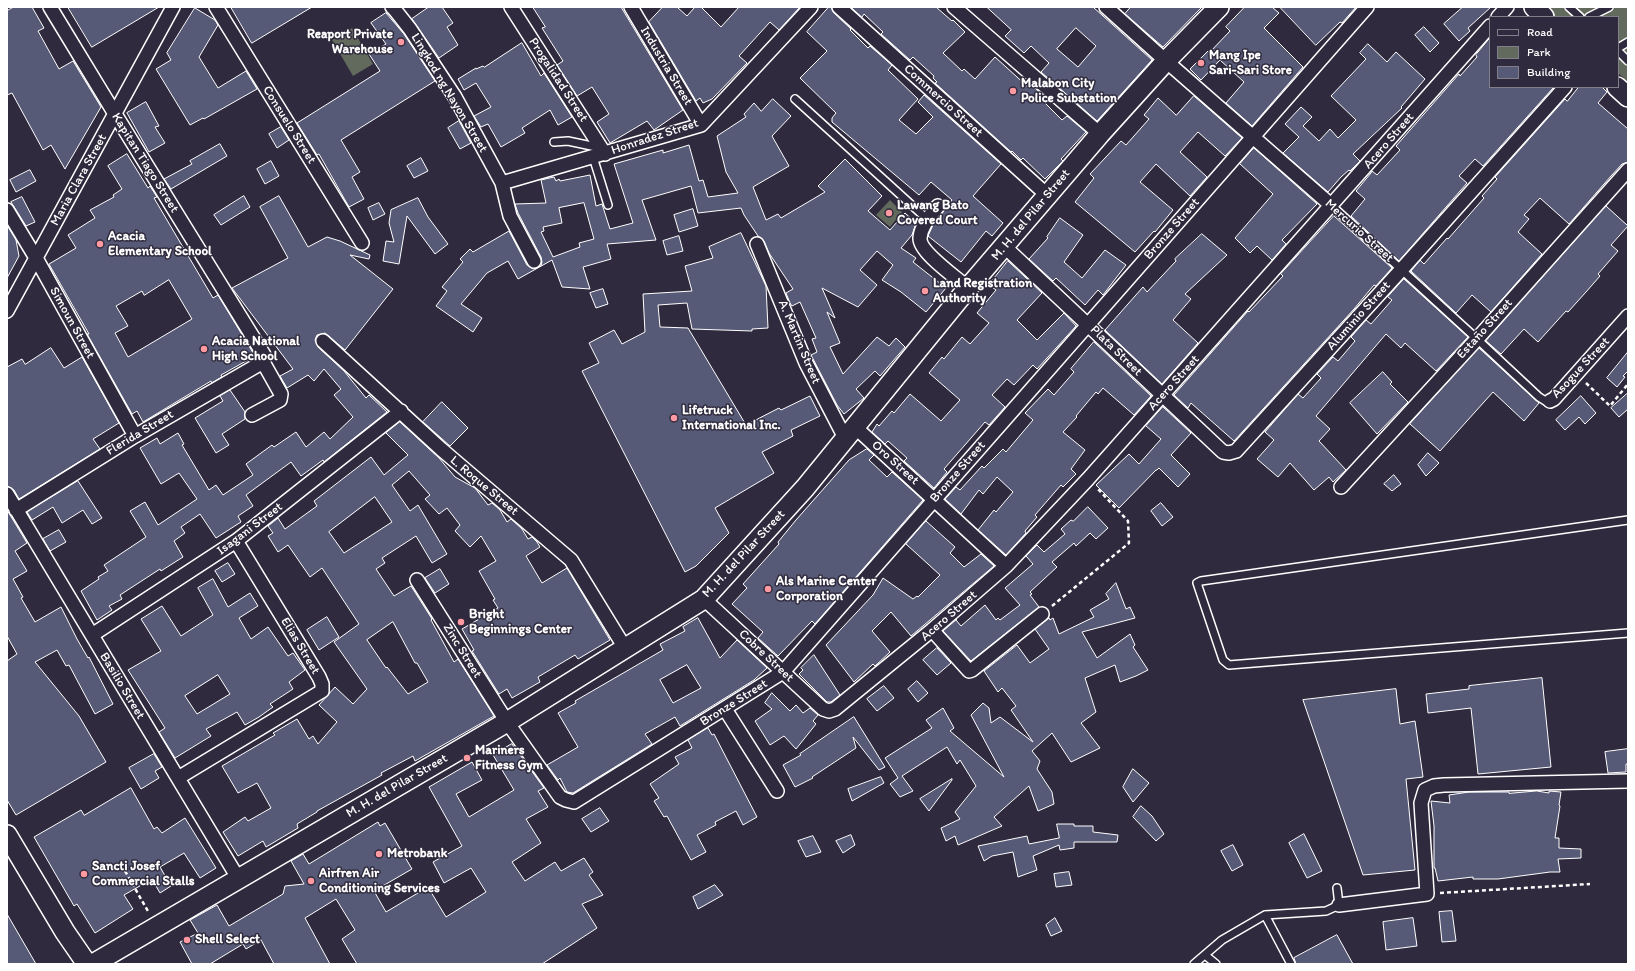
<!DOCTYPE html>
<meta charset="utf-8">
<style>
body{margin:0}
#map{position:relative;width:1635px;height:971px;overflow:hidden;background:#2f2a3d;font-family:Itim,sans-serif}
canvas{display:block}
.frame{position:absolute;inset:0;border:8px solid #fff;pointer-events:none}
.legend{position:absolute;left:1489px;top:16px;width:130px;height:72px;box-sizing:border-box;background:#2f2a3d;border:1px solid #827f8b;margin:0;padding:5px 7px;list-style:none;font-size:12px;color:#fff}
.legend li{display:flex;align-items:center;gap:8px;height:20px}
.legend b{width:20px;border:1px solid #827f8b}
</style>
<div id="map">
<canvas width="1635" height="971"></canvas>
<div class="frame"></div>
<ul class="legend">
<li><b style="height:5px;background:#2f2a3d"></b>Road</li>
<li><b style="height:11px;background:#626a5d"></b>Park</li>
<li><b style="height:11px;background:#575a76"></b>Building</li>
</ul>
</div>
<script>
const context = document.querySelector('canvas').getContext('2d');
context.lineJoin = 'round';
function fillPath(path, color) {
  context.fillStyle = color;
  context.fill(path, 'evenodd');
}
function stroke(path, color, width, dash) {
  context.strokeStyle = color;
  context.lineWidth = width;
  context.lineCap = dash ? 'butt' : 'round';
  context.setLineDash(dash || []);
  context.stroke(path);
}
function label(font, color, halo, rows, align = 'center') {
  context.font = font + ' Itim,sans-serif';
  context.lineWidth = 3;
  context.setLineDash([]);
  context.textBaseline = 'middle';
  context.strokeStyle = halo;
  context.fillStyle = color;
  for (const [text, x, y, turn = 0] of rows) {
    context.save();
    context.translate(x, y);
    context.rotate((+turn || 0) * Math.PI / 180);
    context.textAlign = isNaN(turn) ? turn : align;
    if (halo) context.strokeText(text, 0, 0);
    context.fillText(text, 0, 0);
    context.restore();
  }
}
fillPath(new Path2D(`
 M1545 7H1628V82L1618 73V17H1556Z
 M352 28 373 64 353 76 332 40Z
 M890 200 902 212 890 227 876 215Z`), '#626a5d');
const building = new Path2D(`
 M14 7H32L44 28 38 31 59 69 73 61 101 107 65 169 51 145 43 150 12 93 7 95V11Z
 M68 7H159L92 47Z
 M231 7H312L252 43Z
 M429 7H442L453 23 447 27 458 45 439 58 412 19Z
 M533 7H621L683 110 654 130 647 121 610 143 597 122 609 114 592 87 577 96 557 65 563 61 542 28 545 27Z
 M663 7H677L687 16 695 7H701L721 27 739 7H800L779 30 770 22 739 56 747 63 712 99 703 103 700 98 696 101 649 22Z
 M829 7H831L834 13 851 29 850 30 868 48 870 46 892 65 888 70 918 99 899 120 916 134 933 117 918 102 924 95 1001 164 973 196 1003 223 992 236 986 231 961 262 928 236 933 225 952 200 931 182 919 195 832 122V118L836 113 800 78 827 51 807 32Z
 M851 7H936L952 21 953 20 965 32 943 53 962 71 964 69 975 79 995 57 1028 87 1030 84 1048 99 1045 103 1062 120 1067 116 1086 132 1061 159 1063 161 1045 179 1023 158 1021 160 1012 151 1011 152 935 83 937 82 933 78 934 76 913 57 910 60 881 34 883 32 864 14 862 17Z
 M987 7H1093L1152 60 1097 121 1041 72 1049 63 1031 46 1024 53 1005 36 1011 30ZM1076 28 1096 46 1078 67 1057 49Z
 M1131 7H1202L1163 47 1125 14Z
 M1245 7H1272L1279 13 1264 28 1303 67 1252 126 1226 103 1244 82 1220 60 1201 80 1190 69 1208 51 1209 53 1230 31 1226 27Z
 M1280 7H1356L1342 23 1340 22 1316 45Z
 M1463 7H1491L1468 28 1470 31 1459 41 1444 24Z
 M195 8 215 20 218 25 199 57 218 88 246 71 257 89 204 119 203 118 190 125 156 69 171 60 167 53Z
 M386 13 404 34 435 81 341 140 360 172 352 177 364 199 349 207 319 154 317 155 297 123 380 71 369 54 386 44 371 23Z
 M1424 27 1439 43 1430 52 1415 35Z
 M1490 38V87H1552L1553 88 1483 166 1475 159 1459 176 1467 183 1399 261 1351 216 1365 199 1356 191 1371 173 1372 171 1377 175 1400 150 1396 146 1459 74 1460 76 1477 57 1476 55Z
 M522 43 541 76 544 73 572 117 558 125 550 110 522 128 525 133 501 147 488 124 481 127 474 116 491 107 476 83 464 90 458 79 476 68V69L483 66 484 67Z
 M1368 44 1387 62 1396 52 1425 79 1401 107 1402 108 1353 154 1360 161 1350 171 1349 170 1341 177 1328 192 1283 153 1299 137 1285 124 1301 107 1312 117 1303 126 1319 141 1330 129 1338 138 1356 120 1331 96 1366 59 1360 53Z
 M1579 87H1602L1607 92 1598 103 1628 129V162L1622 164 1611 176 1569 224 1540 198 1524 215 1529 219 1518 232 1542 254 1491 312 1472 295 1456 313 1411 271 1420 260 1424 264 1447 238 1448 239 1484 198 1482 196 1497 179 1495 177 1565 99 1567 101Z
 M1194 96 1242 138 1225 156 1198 132 1180 152 1207 177 1190 196 1156 164 1140 182 1173 210 1155 232 1154 231 1135 252 1075 202 1094 178 1090 174 1121 141 1126 145 1149 119 1144 115 1158 98 1176 115Z
 M773 99 791 116 772 136 789 166 753 187 766 220 778 214 781 218 825 192 818 186 845 159 882 196 868 211 890 230 905 213 916 223 912 235 901 248 916 258 913 262 946 288 926 312 901 292 882 280 893 265 877 251 860 270 877 285 858 307 822 288 835 318 827 312 840 343 830 347 843 374 877 337 889 346 896 338 905 347 880 376 875 371 856 389 864 398 844 414 837 405 811 355 817 352 812 339 816 338 800 302 792 306 790 303 786 293 793 289 769 253 764 241 758 236 744 215 741 208 698 213 691 186 642 200 656 240 607 244 611 259 583 267 590 289 562 287 552 260 518 279 508 261 487 273 461 304 482 318 473 332 436 306 447 291 442 287 463 262 460 259 470 249 473 252 509 231 527 265 534 269 541 266 542 262 541 257 518 213 515 204 546 203 541 180 554 177 556 181 559 179 560 181 590 175 596 206 602 204 610 229 633 223 614 164 663 150V153L689 145 699 181 703 180 708 197 738 193 726 172 717 136 746 117 744 114 754 103 761 111ZM584 203 594 239 579 243 580 247 553 257 541 232 544 231 543 227 562 223 559 208Z
 M146 102 159 126 155 127 165 143 149 152 127 113Z
 M459 121 471 143 460 149 448 128Z
 M281 127 289 140 277 148 269 134Z
 M220 144 227 156 171 189 164 179 192 164 190 161Z
 M1254 148 1317 204 1282 240 1286 244 1272 260 1257 246 1250 253 1235 238 1273 194 1240 164Z
 M127 154 148 188 150 186 157 197 154 198 213 298 218 295 255 356 221 375 222 377 212 383 211 381 143 422 137 411 132 414 87 334H89L49 264 76 248 68 235 95 218 90 210 114 197 113 195 122 189 108 166ZM169 280 192 319 128 357 115 333 128 326 116 306 142 291 144 295Z
 M421 158 428 171 414 178 407 166Z
 M271 161 279 176 265 184 257 169Z
 M30 170 36 181 16 192 10 180Z
 M244 196 250 207 221 225 214 215Z
 M279 196 308 247 327 237 340 241 370 255 369 259 350 255 393 289 345 350 325 333 317 335 315 340 318 347 344 371 366 398 369 395 387 412 324 462 323 460 301 476 291 462 246 495 253 506 238 516 241 522 216 538 200 514 181 527 185 533 174 541 183 557 161 571 160 569 120 595 122 599 109 606 112 610 97 620 81 591 99 579 98 577 108 571 104 565 146 537 130 511 145 502 158 525 197 499 179 473 161 484 140 448 157 438 160 444 178 433 184 444 182 445 209 490 216 485 223 495 253 475 246 464 272 445 274 447 296 432 306 447 324 432 330 439 353 417 334 395 341 389 324 369 314 381 308 375 287 388 280 376 293 369 232 288 288 258 260 207Z
 M22 197 35 222 26 226 11 202Z
 M418 198 428 217 448 244 435 254 407 216 399 264 383 261 386 241 394 242 389 223 391 210Z
 M379 203 385 214 373 220 368 208Z
 M1606 206 1628 226 1611 245 1618 251 1598 274 1600 276 1586 292 1568 312 1566 311 1538 342 1524 329 1501 354 1486 341Z
 M693 209 698 226 679 232 674 215Z
 M1334 216 1392 268 1376 286 1374 285 1354 309 1234 441 1191 403 1188 408 1174 395 1248 311 1249 312 1265 295 1283 276 1281 274Z
 M1060 218 1083 235 1064 262 1082 278 1105 250 1126 265 1103 295 1098 290 1085 305 1056 278 1053 281 1029 259 1048 238 1047 237Z
 M7 225 16 240 19 256 7 278Z
 M741 233 766 286 768 328 752 329V331L692 329 687 303 658 305 660 327 688 328 746 425 779 408 781 410 810 396 820 416 791 430 793 436 762 452 774 473 715 508 729 533 696 566 685 572 582 371 599 363 589 343 614 330 622 344 645 332 643 294 692 291 685 266 713 258 709 247Z
 M1202 234 1227 255 1185 294 1191 299 1173 320 1198 343 1162 384 1105 330 1143 287 1147 292 1176 261 1175 259Z
 M679 236 683 251 667 255 663 241Z
 M1008 261 1042 293 1017 320 1037 340 1064 313 1076 326 1037 369 1033 365 1014 385 1007 379 992 395 1005 407 989 425 985 422 944 469 947 472 934 488 904 461 907 458 888 441 885 444 872 432 877 424 879 426 892 411 894 413 910 394 941 421 960 400 929 373 942 357 944 359 962 337 970 344 989 323 977 313 996 290 989 285Z
 M1404 279 1468 337 1436 371 1405 343 1401 348 1386 334 1316 416 1330 429 1319 441 1346 470 1333 482 1329 477 1314 490 1290 463 1278 477 1257 459 1274 440 1265 432 1298 394 1303 398 1321 378 1317 374 1333 357 1338 361 1355 341 1351 337 1366 320 1371 324 1392 300 1388 297Z
 M603 289 608 304 596 308 590 293Z
 M1094 342 1151 396 1134 415 1103 388 1098 394 1096 392 1076 416 1077 417 1063 432 1085 450 1071 469 1076 474 1063 487 1061 485 1035 515 1037 517 1025 531 1026 533 1006 555 978 530 994 510 996 512 1013 492 997 477 983 494 979 490 961 514 945 499 956 487 960 490 982 466 984 468 1003 449 1006 452 1033 420 1025 413 1048 389 1054 395 1074 372 1071 369Z
 M51 348 64 368 82 357 119 423 93 439 100 449 19 499 14 490 7 486V367L22 359 25 364Z
 M1479 348 1539 403 1524 421 1493 392 1440 451 1410 424Z
 M1628 352V371L1623 376 1625 377 1617 387 1607 378Z
 M1383 372 1392 382 1390 384 1408 402 1377 434 1350 403Z
 M230 390 245 412V419L222 434 229 445 216 453 195 418 223 401 220 396Z
 M1628 393V409L1619 417 1611 408Z
 M1581 396 1596 413 1585 424 1579 417 1565 430 1556 420Z
 M442 402 468 428 450 446 423 422Z
 M1163 407 1191 433 1171 455 1190 474 1178 487 1159 468 1157 470H1156L1119 508 1096 485 1129 454 1139 464 1161 439 1146 426Z
 M400 422 439 458 455 477 475 488 488 505 492 503 500 510 507 522 511 519 522 529 528 539 532 537 537 542 540 547 526 556 542 583 567 568 610 640 578 659 575 655 538 677 540 682 512 698 507 689 499 694 472 651 474 650 462 629 498 608 493 600 495 599 479 571 496 561 481 536 470 547 455 531 460 525 447 508 439 514 425 499 430 495 409 471 392 485 410 511 418 505 447 554 432 563 416 536 382 558 385 563 376 569 394 596 411 586 432 619 431 620 454 662 458 659 494 716 415 761 413 756 381 773 382 775 317 811V812L297 824 298 828 266 847 263 841 238 856 223 832 245 817 248 821 271 808 257 783 238 793 222 766 275 735 273 733 297 719 309 739 313 736 318 744 337 722 319 705 335 687 353 704 367 689 334 642 359 624 322 568 310 577 288 545 278 552 268 536 273 533 268 526 278 518 285 529 317 506 314 501 371 457 384 475 408 455 386 433ZM375 497 392 522 344 553 329 532ZM393 622 415 663H417L428 682 408 694 387 667 386 668 367 640Z
 M867 449 874 455 869 460 887 477 892 472 923 500 815 624 812 621 778 656 758 638 763 632 732 604 747 588 743 584 779 544 778 542 796 520 849 460Z
 M1428 453 1439 463 1426 476 1418 465Z
 M1394 475 1401 484 1392 491 1384 484Z
 M78 481 102 518 92 524 83 510 62 523 53 507 32 520 27 512Z
 M1161 503 1173 517 1162 526 1151 511Z
 M1088 507 1108 528 1096 539 1090 533 1076 546 1074 543 1052 562 1057 567 1030 592 1032 594 1030 595 1039 607 971 661 943 631 957 619 956 620 961 626 985 605 996 620 998 618 1000 620 1020 605 1005 588 1033 564 1026 556 1037 545 1044 552 1065 534 1061 529 1071 520 1073 521Z
 M7 510 27 543 15 551 27 571 13 579 23 597 21 598 35 622 61 607 77 639 88 658 89 657 113 704 95 714 69 665 66 666 57 650 35 662 79 716 106 762 16 815 7 800V661L17 654 7 636Z
 M926 521 955 547 950 553 964 567 981 554 994 566 911 636 891 612 872 631 890 652 875 666 873 664 854 682 826 645 873 595 883 578 913 599 917 596 918 597 940 575 906 544Z
 M59 530 66 542 50 551 43 539Z
 M228 563 235 574 222 582 215 571Z
 M440 569 449 584 435 593 425 578Z
 M213 579 228 607 250 593 258 606 239 618 251 639 268 627 288 656 293 653 305 670 289 682 293 689 270 704 273 707 259 717 245 725 237 712 206 729 211 736 175 758 159 732 165 728 128 670 161 651 141 619 162 606 181 636 213 615 198 588ZM218 675 230 694 197 714 185 696Z
 M1116 583 1126 609 1130 607 1135 618 1082 632 1097 658 1130 634 1135 645 1133 647 1148 670 1136 676 1120 682 1115 665 1085 678 1096 712 1081 723 1100 748 1071 762 1052 733 1032 751 1040 761 1037 769 1052 792 1054 804 1038 811 1029 786 994 817 1002 826 958 845 955 836 946 841 941 828 960 819 955 812 976 786 960 760 957 764 947 747 902 776 913 791 900 797 890 784 898 778 885 758 932 728 926 720 943 708 954 728 950 731 1004 777 971 715 983 703 989 708 991 723 1000 717 1033 742 1011 710 1016 706 1002 688 998 692 984 671 1017 645 1030 663 1049 649 1035 629 1049 618 1050 620 1053 618 1059 634 1094 617 1090 610 1109 599 1106 594Z
 M327 617 339 637 319 650 307 630Z
 M698 618 720 658 737 640 767 668 754 680 680 726 675 717 645 734 652 744 573 793 567 792 560 778 558 780 547 765 578 747 558 713 576 703 575 701 663 650 660 644 685 631 683 627ZM687 665 701 688 673 703 660 680Z
 M937 648 951 663 937 675 923 660Z
 M814 655 840 695 831 702H827L799 674 803 670 801 668Z
 M1542 678 1551 767 1478 774 1471 708 1428 713 1426 694 1469 689V686Z
 M917 681 928 693 918 702 908 689Z
 M884 686 894 698 877 711 867 699Z
 M1396 689 1400 724 1415 721 1423 777 1406 779 1415 870 1363 875 1303 700Z
 M772 693 790 711 796 705 803 713 810 708 818 715 813 721 816 724 796 749 784 736 770 745 755 721 772 709 765 703Z
 M854 717 885 767 879 770 853 737 856 748 812 777 813 778 795 787 783 765 801 755 800 754Z
 M708 728 712 735 714 734 757 817 743 825 736 811 715 822 716 825 697 835 706 852 691 860 667 816 664 817 654 801 659 798 650 784 679 764 675 757 692 748 688 740Z
 M512 744 544 788 538 791 548 807 526 819 541 843 512 862 525 881 555 862 561 871 584 858 593 872 589 875 603 895 582 904 597 928 542 964H357L342 939 355 930 336 899 305 918 330 964H274L261 940 246 949 243 944 210 964H192L180 942 198 933 190 920 217 905 229 926 283 894 285 886 304 884 291 861 303 854 309 864 378 822 380 826 385 823 412 869 374 891 386 912 428 887 446 917 486 892 471 868 444 883 433 862 462 846 429 787 472 762 482 780 456 794 469 817 514 790 493 755Z
 M1628 749V764H1626V772L1608 773 1605 752Z
 M154 754 162 767 155 771 159 778 141 789 129 768Z
 M1133 769 1149 783 1133 802 1123 787Z
 M881 777 884 783 852 801 848 789Z
 M952 779V780L929 811 920 799Z
 M131 788 154 829 157 827 162 833 185 818 216 868 200 878 184 853 160 867 171 886 160 893 152 879 124 895 133 909 95 933 77 904 74 906 34 837 81 810 84 815Z
 M1537 791 1549 793V791L1561 792 1559 805 1560 806 1555 838H1559V848L1581 849V858L1558 859 1560 872H1550L1498 879H1473V877L1438 881 1435 868H1434V826L1431 801 1450 803 1449 795 1469 792H1509V793Z
 M1141 806 1152 816 1164 834 1156 841 1133 817Z
 M600 808 609 821 591 832 582 819Z
 M1057 824H1074V826H1093V832L1118 835 1117 842H1074V848L1060 850 1059 845 1033 856 1037 870 1018 877 1013 852 992 856 984 861 978 846 1027 836 1029 844 1059 838Z
 M1304 834 1322 871 1307 878 1289 843Z
 M851 835 855 845 843 853 836 841Z
 M813 836 821 852 806 857 798 841Z
 M1233 845 1243 865 1232 871 1221 851Z
 M1069 872 1072 885 1056 887 1054 874Z
 M715 885 723 895 698 909 693 897Z
 M1452 911 1456 941 1442 942 1439 912Z
 M7 914 36 964H7Z
 M1055 918 1062 931 1051 936 1046 925Z
 M1413 918 1417 946 1386 950 1383 922Z
 M1337 935 1353 964H1296L1294 958Z`);
fillPath(building, '#575a76');
stroke(building, '#fff', 1);
const lane = new Path2D(`
 M1569 7 1580 17
 M1589 17 1609 7
 M1618 48 1628 42
 M1618 51 1628 61
 M795 99 927 219
 M554 142 568 141 601 148
 M593 157 608 205
 M1332 206 1477 339 1539 397 1547 402 1550 401
 M1628 520 1201 581 1197 583 1223 660 1229 665 1628 633
 M1265 915 1291 964
 M1205 955 1216 964
 M1194 964 1222 940 1265 915 1326 911 1339 905 1337 888`);
const street = new Path2D(`
 M216 7 362 243
 M392 7 395 10 410 29 455 97 502 183 510 216 534 261
 M511 7 605 154
 M631 7 701 125
 M839 7 1047 195
 M954 7 1100 134
 M1106 7 1166 61 1332 206
 M1498 17 1507 7
 M502 183 701 125 811 7
 M938 206C931 215 921 225 920 238 919 252 957 278 968 288
 M7 210 36 258 135 436
 M757 244 806 363 845 438
 M1005 247 1223 452 1229 453 1236 451 1402 269 1565 87
 M7 311 173 7
 M323 341 441 449 571 560 625 648
 M1550 401 1554 399 1628 316
 M252 415 280 400 281 394 263 362
 M854 426 1006 566
 M1341 487 1477 339 1628 170
 M7 494 238 878
 M16 510 135 436 263 362 264 359V355L115 114 50 7
 M417 580 507 722 560 797 566 800 574 802 783 672 1367 7
 M704 599 823 709 829 711 835 709 932 630 1006 566 1088 479 1490 26
 M932 630 969 671 972 670 1042 614
 M92 635 236 541 401 411
 M725 709 777 791
 M178 778 322 691V684L319 677 236 541
 M1339 905 1427 894 1421 803 1425 790 1434 786 1444 785 1628 781`);
const secondary = new Path2D(`
 M1534 7 1544 17
 M1617 87 1628 97
 M7 835 65 932 87 964
 M93 964 507 722 704 599 805 488 968 288 1100 134 1166 61 1219 7`);
stroke(lane, '#fff', 10);
stroke(street, '#fff', 16);
stroke(secondary, '#fff', 22);
stroke(new Path2D(`
 M1586 383 1610 406 1628 384
 M1052 606 1129 543 1128 521 1097 488
 M125 871 149 913
 M1440 893 1590 884`), '#fff', 2.5, [4, 3]);
stroke(lane, '#2f2a3d', 7);
stroke(street, '#2f2a3d', 13);
stroke(secondary, '#2f2a3d', 19);
for (const [x, y, r, color] of [
 [401,42,4,"#ff9aa2"],
 [1201,63,4,"#ff9aa2"],
 [1013,91,4,"#ff9aa2"],
 [889,213,4,"#ff9aa2"],
 [100,244,4,"#ff9aa2"],
 [925,291,4,"#ff9aa2"],
 [204,349,4,"#ff9aa2"],
 [674,418,4,"#ff9aa2"],
 [768,589,4,"#ff9aa2"],
 [461,622,4,"#ff9aa2"],
 [467,758,4,"#ff9aa2"],
 [379,854,4,"#ff9aa2"],
 [84,874,4,"#ff9aa2"],
 [311,881,4,"#ff9aa2"],
 [187,940,4,"#ff9aa2"]
]) {
  const dot = new Path2D();
  dot.arc(x, y, r, 0, 2 * Math.PI);
  context.fillStyle = color;
  context.fill(dot);
  stroke(dot, '#2f2a3d', 1.5);
}
label('bold 13px', '#fff', '#2f2a3d', [
 ["Reaport Private",393,35,"right"],
 ["Warehouse",393,50,"right"],
 ["Mang Ipe",1209,56],
 ["Sari-Sari Store",1209,71],
 ["Malabon City",1021,84],
 ["Police Substation",1021,99],
 ["Lawang Bato",897,206],
 ["Covered Court",897,221],
 ["Acacia",108,237],
 ["Elementary School",108,252],
 ["Land Registration",933,284],
 ["Authority",933,299],
 ["Acacia National",212,342],
 ["High School",212,357],
 ["Lifetruck",682,411],
 ["International Inc.",682,426],
 ["Als Marine Center",776,582],
 ["Corporation",776,597],
 ["Bright",469,615],
 ["Beginnings Center",469,630],
 ["Mariners",475,751],
 ["Fitness Gym",475,766],
 ["Metrobank",387,854],
 ["Sancti Josef",92,867],
 ["Commercial Stalls",92,882],
 ["Airfren Air",319,874],
 ["Conditioning Services",319,889],
 ["Shell Select",195,940]
], 'left');
label('13px', '#fff', '#2f2a3d', [
 ["Industria Street",666,66,59],
 ["Progalidad Street",558,80,57],
 ["Lingkod ng Nayon Street",449,93,59],
 ["Commercio Street",943,101,42],
 ["Consuelo Street",289,125,58],
 ["Honradez Street",655,137,-18],
 ["Acero Street",1389,141,-49],
 ["Kapitan Tiago Street",145,163,58],
 ["Maria Clara Street",79,180,-61],
 ["M. H. del Pilar Street",1031,215,-50],
 ["Bronze Street",1172,229,-49],
 ["Mercurio Street",1359,231,42],
 ["Aluminio Street",1359,316,-48],
 ["Simoun Street",72,323,61],
 ["Estaño Street",1485,329,-48],
 ["A. Martin Street",799,342,67],
 ["Plata Street",1116,351,44],
 ["Asogue Street",1581,368,-47],
 ["Acero Street",1174,383,-48],
 ["Flerida Street",140,433,-31],
 ["Oro Street",895,463,42],
 ["Bronze Street",958,472,-49],
 ["L. Roque Street",484,486,40],
 ["Isagani Street",250,529,-37],
 ["M. H. del Pilar Street",744,554,-47],
 ["Acero Street",949,616,-41],
 ["Elias Street",300,646,59],
 ["Zinc Street",462,651,58],
 ["Cobre Street",766,656,43],
 ["Basilio Street",122,686,59],
 ["Bronze Street",734,703,-32],
 ["M. H. del Pilar Street",397,786,-30]
]);
</script>
